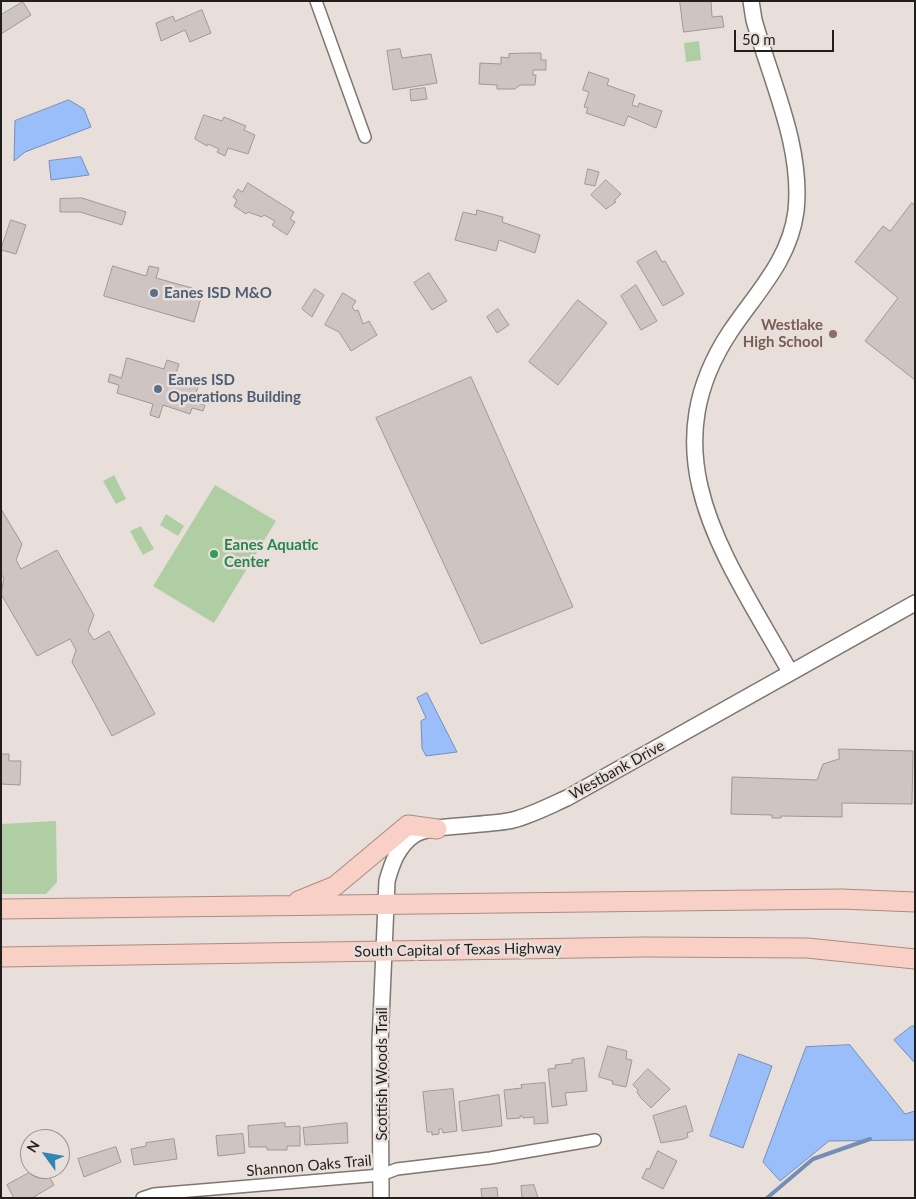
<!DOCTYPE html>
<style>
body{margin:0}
#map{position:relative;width:916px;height:1199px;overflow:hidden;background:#e8dfda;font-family:Lato,sans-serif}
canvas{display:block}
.frame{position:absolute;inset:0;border:2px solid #211e1c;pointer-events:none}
.north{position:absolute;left:20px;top:1129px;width:50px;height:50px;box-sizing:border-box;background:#e8dfda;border:1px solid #98928e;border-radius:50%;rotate:302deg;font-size:14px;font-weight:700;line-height:20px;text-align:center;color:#211e1c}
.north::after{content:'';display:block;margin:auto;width:18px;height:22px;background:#3186b6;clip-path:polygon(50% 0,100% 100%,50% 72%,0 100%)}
.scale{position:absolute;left:734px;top:30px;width:100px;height:22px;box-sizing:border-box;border:2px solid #211e1c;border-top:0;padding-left:6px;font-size:15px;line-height:18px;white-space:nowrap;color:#211e1c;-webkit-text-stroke:4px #e8dfda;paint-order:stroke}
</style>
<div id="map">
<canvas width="916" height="1199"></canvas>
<div class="frame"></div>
<div class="north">N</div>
<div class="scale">50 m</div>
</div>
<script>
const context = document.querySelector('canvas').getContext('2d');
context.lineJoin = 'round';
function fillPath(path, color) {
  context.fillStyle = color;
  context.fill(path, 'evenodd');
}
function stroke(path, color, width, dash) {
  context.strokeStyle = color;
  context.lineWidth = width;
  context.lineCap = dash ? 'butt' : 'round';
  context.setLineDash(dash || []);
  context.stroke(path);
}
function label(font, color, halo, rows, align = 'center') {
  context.font = font + ' Lato,sans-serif';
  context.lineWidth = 5;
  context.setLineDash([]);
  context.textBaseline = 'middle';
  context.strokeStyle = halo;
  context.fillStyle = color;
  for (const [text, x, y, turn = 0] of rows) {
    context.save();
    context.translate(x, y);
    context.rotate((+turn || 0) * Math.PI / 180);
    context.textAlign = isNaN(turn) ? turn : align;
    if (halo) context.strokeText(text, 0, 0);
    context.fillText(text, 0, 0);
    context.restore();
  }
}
fillPath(new Path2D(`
 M699 41 701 60 686 62 684 43Z
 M114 475 126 499 116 504 103 481Z
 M215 485 276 521 214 623 153 586Z
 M166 514 184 526 178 536 160 525Z
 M141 526 154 549 143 555 130 531Z
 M56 821 57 882 46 894H1V824Z`), '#b0cea4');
const water = new Path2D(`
 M69 100 84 109 91 127 25 152 14 161 15 121Z
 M81 157 89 175 51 180 49 161Z
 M427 693 457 752 426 756 422 748 421 721 426 718 417 698Z
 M912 1026H915V1063L894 1040Z
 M850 1045 905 1114 915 1111V1140L829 1141 780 1181 763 1162 806 1047Z
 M739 1054 772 1066 743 1148 710 1136Z`);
fillPath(water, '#99befa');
stroke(water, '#758eb7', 1);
stroke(new Path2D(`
 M767 1198 813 1159 870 1139`), '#758eb7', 4);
const building = new Path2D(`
 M680 1H711L712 17 722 16 724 27 684 32Z
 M23 2 31 15 1 34V15Z
 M202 10 211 33 190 42 185 30 161 41 156 23 173 16 175 21Z
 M400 49 402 58 431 54 437 83 393 90 387 51Z
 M528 53H541V60H546V70H533V75H536L535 85H520L515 89H497V85L479 84 480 63 501 64V57L509 58V54Z
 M589 72 609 79 607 85 635 95 632 105 638 107 639 103 662 111 656 128 628 116 624 126 586 113 588 108 584 107 589 92 583 90Z
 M425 88 427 99 411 101 410 90Z
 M204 115 222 121 224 117 246 126 244 130 255 135 248 154 228 148 225 156 217 152 219 149 208 144 207 146 195 139Z
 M588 169 599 172 595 186 585 184Z
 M606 180 621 194 614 201 616 202 606 209 591 195Z
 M248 183 294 212 290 219 295 222 287 235 272 225 275 221 264 215 262 217 248 212 246 214 234 206 237 200 233 197 238 189 242 192Z
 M82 198 126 212 122 225 80 212H60V199Z
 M912 203 915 205V380L865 341 898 298 855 262 883 226 890 231Z
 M477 210 503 217 502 222 540 235 535 253 499 240 496 251 455 240 463 212 476 215Z
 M11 220 26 225 16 254 1 250Z
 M656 251 662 262 665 261 684 294 663 306 637 262Z
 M113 266 146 276 149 266 159 268 156 278 203 291 194 322 104 296Z
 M429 273 447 301 432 310 414 283Z
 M636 285 657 321 641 330 621 296Z
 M315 289 324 295 312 317 302 309Z
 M343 293 356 301 352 307 355 311 358 310 363 324 369 321 377 335 351 351 339 332 325 325Z
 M578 300 607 323 558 385 529 362Z
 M498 309 509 325 497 333 487 317Z
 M127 358 164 369 167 360 179 364 176 374 200 381 193 402 205 405 203 411 192 408 190 414 163 405 159 418 150 415 153 404 117 393 119 385 108 382 110 374 121 378Z
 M471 377 573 607 481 644 376 418Z
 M1 509 22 544 16 560 21 569 57 550 94 615 88 631 94 640 109 631 155 714 112 736 72 662 76 650 70 639 37 656 1 594 4 578 1 574Z
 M839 749 913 751 912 804 842 803V817L781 816V818H772V815L731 814 732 777 817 780 823 764 839 759Z
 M1 754H9V761H21L20 785 1 784Z
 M608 1046 627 1051 626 1059 632 1060 626 1087 612 1084 613 1081 599 1077Z
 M584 1058 587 1091 565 1093 567 1105 552 1107 548 1069 556 1068 555 1065 572 1063V1060Z
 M648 1069 670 1089 651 1108 641 1098 637 1092 638 1090 633 1085Z
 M545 1083 548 1123 534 1124V1117L523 1118V1116H520V1118L507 1119 504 1090 522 1088 521 1085Z
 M453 1089 457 1131 443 1133 442 1129H439V1134L432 1135V1132H427L423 1092Z
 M499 1095 502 1126 462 1131 459 1102Z
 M686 1106 693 1131 687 1133 688 1137 684 1139 661 1143 653 1116Z
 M285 1123V1127L300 1126V1146H287V1150H267V1147H249L248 1126Z
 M347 1123 348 1143 305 1145 303 1128Z
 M243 1134 245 1153 218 1156 216 1136Z
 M174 1139 177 1159 134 1165 131 1149 146 1146V1143Z
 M116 1147 121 1162 84 1177 78 1159Z
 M658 1151 677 1161 663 1189 642 1178 647 1168 649 1169Z
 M36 1169H45L54 1185 32 1198H14L7 1185Z
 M534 1185 538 1198H522L521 1186Z
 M497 1188 498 1198H482L481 1189Z`);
fillPath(building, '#cec4c2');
stroke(building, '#a19795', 1);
const minor = new Path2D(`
 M316 1 365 137
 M142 1198 154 1194 381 1175 397 1169 490 1158 595 1140`);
const tertiary = new Path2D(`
 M751 1 754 20C771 81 803 147 796 211 790 260 756 293 730 332 647 458 728 560 790 672
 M381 1198 380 1043 387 881C392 863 398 846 414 835 430 824 489 826 513 820 532 815 549 806 567 798L915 603`);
const trunk = new Path2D(`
 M298 901 335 886 408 825 437 829
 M1 909 841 899 915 902
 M1 957 645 947 807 948 915 959`);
stroke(minor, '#7e7671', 14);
stroke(tertiary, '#7e7671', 18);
stroke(trunk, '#ab8b81', 21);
stroke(minor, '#fff', 11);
stroke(tertiary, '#fff', 15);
stroke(trunk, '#f8d0c6', 19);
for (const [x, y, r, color] of [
 [154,293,5,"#5c6f8a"],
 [833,334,5,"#8d6e63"],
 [158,389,5,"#5c6f8a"],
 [214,554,5,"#2e9e5b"]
]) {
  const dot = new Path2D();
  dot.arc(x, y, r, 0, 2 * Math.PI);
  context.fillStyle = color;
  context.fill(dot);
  stroke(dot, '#e8dfda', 2);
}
label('bold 15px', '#4e5e75', '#e8dfda', [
 ["Eanes ISD M&O",164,293],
 ["Eanes ISD",168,380],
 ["Operations Building",168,397]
], 'left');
label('bold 15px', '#785e54', '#e8dfda', [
 ["Westlake",823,325],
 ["High School",823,342]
], 'right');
label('bold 15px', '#27864d', '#e8dfda', [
 ["Eanes Aquatic",224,545],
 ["Center",224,562]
], 'left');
label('15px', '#211e1c', '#e8dfda', [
 ["Westbank Drive",617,770,-29],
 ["South Capital of Texas Highway",458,950,-1],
 ["Scottish Woods Trail",382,1074,-90],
 ["Shannon Oaks Trail",309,1166,-5]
]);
</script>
